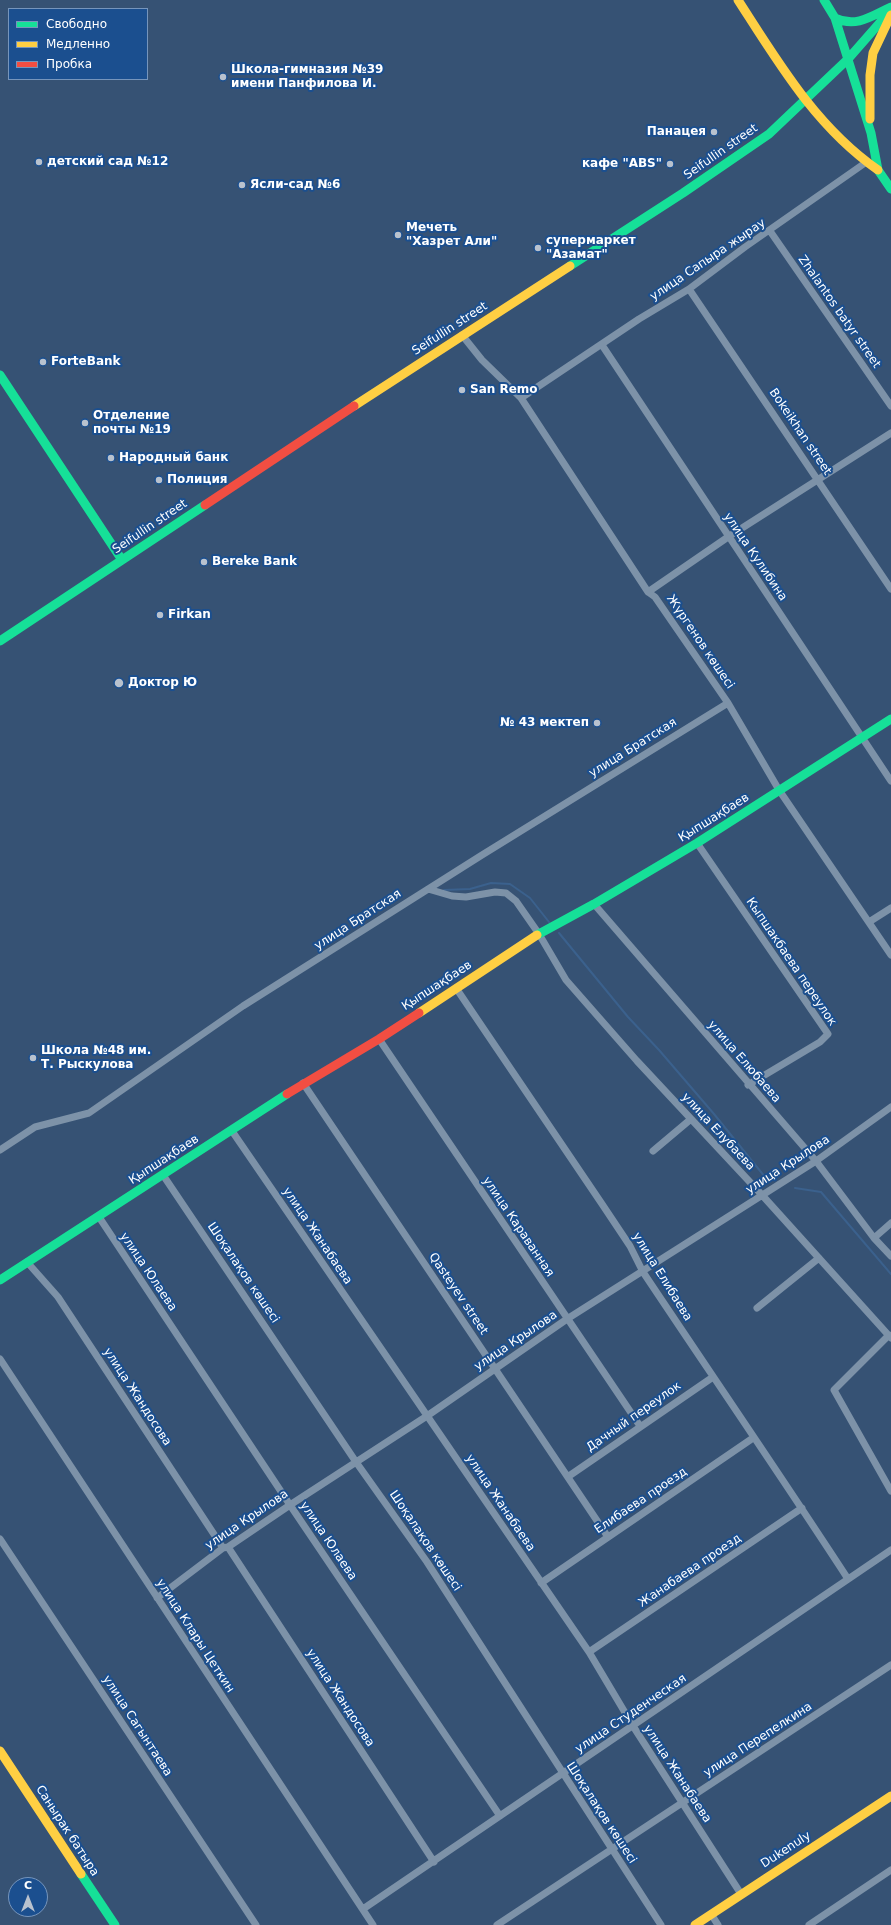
<!DOCTYPE html>
<meta charset="utf-8">
<style>
body{margin:0}
#map{position:relative;width:891px;height:1925px;overflow:hidden;background:#365274;font-family:"DejaVu Sans",sans-serif}
canvas{display:block}
.legend{position:absolute;left:8px;top:8px;width:140px;height:72px;box-sizing:border-box;background:#1b4f8f;border:1px solid #7695bc;margin:0;padding:5px 7px;list-style:none;font-size:12px;color:#fff}
.legend li{display:flex;align-items:center;gap:8px;height:20px}
.legend b{width:20px;border:1px solid #7695bc}
.north{position:absolute;left:8px;top:1877px;width:40px;height:40px;box-sizing:border-box;background:#1b4f8f;border:1px solid #7695bc;border-radius:50%;rotate:0deg;font-size:11px;font-weight:700;line-height:16px;text-align:center;color:#fff}
.north::after{content:'';display:block;margin:auto;width:14px;height:18px;background:#b9c2ce;clip-path:polygon(50% 0,100% 100%,50% 72%,0 100%)}
</style>
<div id="map">
<canvas width="891" height="1925"></canvas>
<ul class="legend">
<li><b style="height:5px;background:#16e098"></b>Свободно</li>
<li><b style="height:5px;background:#ffcf43"></b>Медленно</li>
<li><b style="height:5px;background:#f24e42"></b>Пробка</li>
</ul>
<div class="north">С</div>
</div>
<script>
const context = document.querySelector('canvas').getContext('2d');
context.lineJoin = 'round';
function stroke(path, color, width, dash) {
  context.strokeStyle = color;
  context.lineWidth = width;
  context.lineCap = dash ? 'butt' : 'round';
  context.setLineDash(dash || []);
  context.stroke(path);
}
function label(font, color, halo, rows, align = 'center') {
  context.font = font + ' "DejaVu Sans",sans-serif';
  context.lineWidth = 4;
  context.setLineDash([]);
  context.textBaseline = 'middle';
  context.strokeStyle = halo;
  context.fillStyle = color;
  for (const [text, x, y, turn = 0] of rows) {
    context.save();
    context.translate(x, y);
    context.rotate((+turn || 0) * Math.PI / 180);
    context.textAlign = isNaN(turn) ? turn : align;
    if (halo) context.strokeText(text, 0, 0);
    context.fillText(text, 0, 0);
    context.restore();
  }
}
stroke(new Path2D(`
 M444 890 470 889 491 883 510 884 530 898 549 922
 M559 933 628 1017 659 1050 714 1114 765 1177
 M795 1188 821 1192 891 1274`), '#3b618d', 2);
stroke(new Path2D(`
 M770 231 891 406
 M689 289 891 589
 M462 335 482 360 521 398 648 592 655 597 728 703 779 790 891 955
 M602 345 891 781
 M521 398 639 319 689 289 745 247 865 163
 M648 592 728 537 891 433
 M697 843 828 1034 820 1042 748 1085
 M428 889 452 896 466 897 495 892 506 893 516 901 539 934 566 980 637 1061 762 1195 891 1338
 M594 904 816 1161 874 1238 891 1256
 M869 922 891 908
 M456 988 602 1204 630 1246 643 1272C711 1374 781 1476 848 1579
 M379 1039 640 1426
 M303 1083 608 1537
 M232 1131 589 1652 633 1726 741 1894
 M0 1150 35 1127 89 1113 243 1006 482 855 728 703
 M653 1151 691 1119
 M163 1175 356 1462 427 1562 661 1925
 M99 1217 290 1505 500 1816
 M874 1238 891 1223
 M27 1262 58 1297 223 1548
 M757 1308 819 1258
 M889 1335 834 1390 891 1491
 M0 1359 373 1925
 M569 1476 713 1377
 M0 1539 256 1925
 M228 1547 434 1862
 M541 1583 753 1438
 M157 1598 223 1548 228 1547 290 1505 427 1416 567 1319 816 1161 891 1107
 M589 1652 802 1508
 M363 1909 891 1550
 M711 1914 718 1925
 M497 1925 891 1665
 M809 1925 891 1870`), '#7d92a8', 7);
stroke(new Path2D(`
 M824 0 835 18 871 133 878 170 891 189
 M835 18C856 28 872 16 891 7
 M570 266 683 193 769 134 848 59 891 10
 M0 375 122 560
 M0 641 205 505
 M537 935 594 904 697 843 891 719
 M0 1280 287 1094
 M81 1874 115 1925`), '#16e098', 9);
stroke(new Path2D(`
 M738 0C778 62 816 127 878 170
 M870 119V75L873 53 891 15
 M354 406 570 266
 M419 1013 537 935
 M0 1751 81 1874
 M695 1925 891 1796`), '#ffcf43', 9);
stroke(new Path2D(`
 M205 505 354 406
 M287 1094 379 1039 419 1013`), '#f24e42', 9);
for (const [x, y, r, color] of [
 [223,77,4,"#b9c2ce"],
 [714,132,4,"#b9c2ce"],
 [39,162,4,"#b9c2ce"],
 [670,164,4,"#b9c2ce"],
 [242,185,4,"#b9c2ce"],
 [398,235,4,"#b9c2ce"],
 [538,248,4,"#b9c2ce"],
 [43,362,4,"#b9c2ce"],
 [462,390,4,"#b9c2ce"],
 [85,423,4,"#b9c2ce"],
 [111,458,4,"#b9c2ce"],
 [159,480,4,"#b9c2ce"],
 [204,562,4,"#b9c2ce"],
 [160,615,4,"#b9c2ce"],
 [119,683,5,"#b9c2ce"],
 [597,723,4,"#b9c2ce"],
 [33,1058,4,"#b9c2ce"]
]) {
  const dot = new Path2D();
  dot.arc(x, y, r, 0, 2 * Math.PI);
  context.fillStyle = color;
  context.fill(dot);
  stroke(dot, '#1b4f8f', 1.5);
}
label('bold 12px', '#fff', '#1b4f8f', [
 ["Школа-гимназия №39",231,70],
 ["имени Панфилова И.",231,84],
 ["Панацея",706,132,"right"],
 ["детский сад №12",47,162],
 ["кафе \"ABS\"",662,164,"right"],
 ["Ясли-сад №6",250,185],
 ["Мечеть",406,228],
 ["\"Хазрет Али\"",406,242],
 ["супермаркет",546,241],
 ["\"Азамат\"",546,255],
 ["ForteBank",51,362],
 ["San Remo",470,390],
 ["Отделение",93,416],
 ["почты №19",93,430],
 ["Народный банк",119,458],
 ["Полиция",167,480],
 ["Bereke Bank",212,562],
 ["Firkan",168,615],
 ["Доктор Ю",128,683],
 ["№ 43 мектеп",589,723,"right"],
 ["Школа №48 им.",41,1051],
 ["Т. Рыскулова",41,1065]
], 'left');
label('12px', '#fff', '#1b4f8f', [
 ["Seifullin street",721,152,-35],
 ["улица Сапыра жырау",708,260,-34],
 ["Zhalantos batyr street",839,312,55],
 ["Seifullin street",450,329,-33],
 ["Bokeikhan street",800,432,56],
 ["Seifullin street",150,527,-34],
 ["улица Кулибина",755,557,56],
 ["Жүргенов көшесі",700,642,56],
 ["улица Братская",633,748,-32],
 ["Қыпшақбаев",714,818,-32],
 ["улица Братская",358,920,-33],
 ["Кыпшакбаева переулок",791,962,56],
 ["Қыпшақбаев",437,986,-33],
 ["улица Елюбаева",744,1062,49],
 ["улица Елубаева",718,1132,47],
 ["Қыпшақбаев",164,1160,-33],
 ["улица Крылова",788,1165,-33],
 ["улица Караванная",518,1227,56],
 ["улица Жанабаева",317,1236,56],
 ["улица Юлаева",148,1272,56],
 ["Шоқалақов көшесі",243,1273,56],
 ["улица Елибаева",662,1277,58],
 ["Qasteyev street",458,1294,56],
 ["улица Крылова",516,1341,-34],
 ["улица Жандосова",137,1397,57],
 ["Дачный переулок",634,1417,-35],
 ["Елибаева проезд",641,1501,-34],
 ["улица Жанабаева",500,1503,56],
 ["улица Крылова",247,1520,-34],
 ["улица Юлаева",328,1541,56],
 ["Шоқалақов көшесі",425,1541,56],
 ["Жанабаева проезд",690,1571,-34],
 ["улица Клары Цеткин",195,1636,57],
 ["улица Жандосова",340,1698,57],
 ["улица Студенческая",631,1714,-34],
 ["улица Сагынтаева",137,1726,57],
 ["улица Перепелкина",758,1740,-33],
 ["улица Жанабаева",677,1774,57],
 ["Шоқалақов көшесі",601,1813,57],
 ["Санырак батыра",67,1831,57],
 ["Dukenuly",786,1850,-33]
]);
</script>
